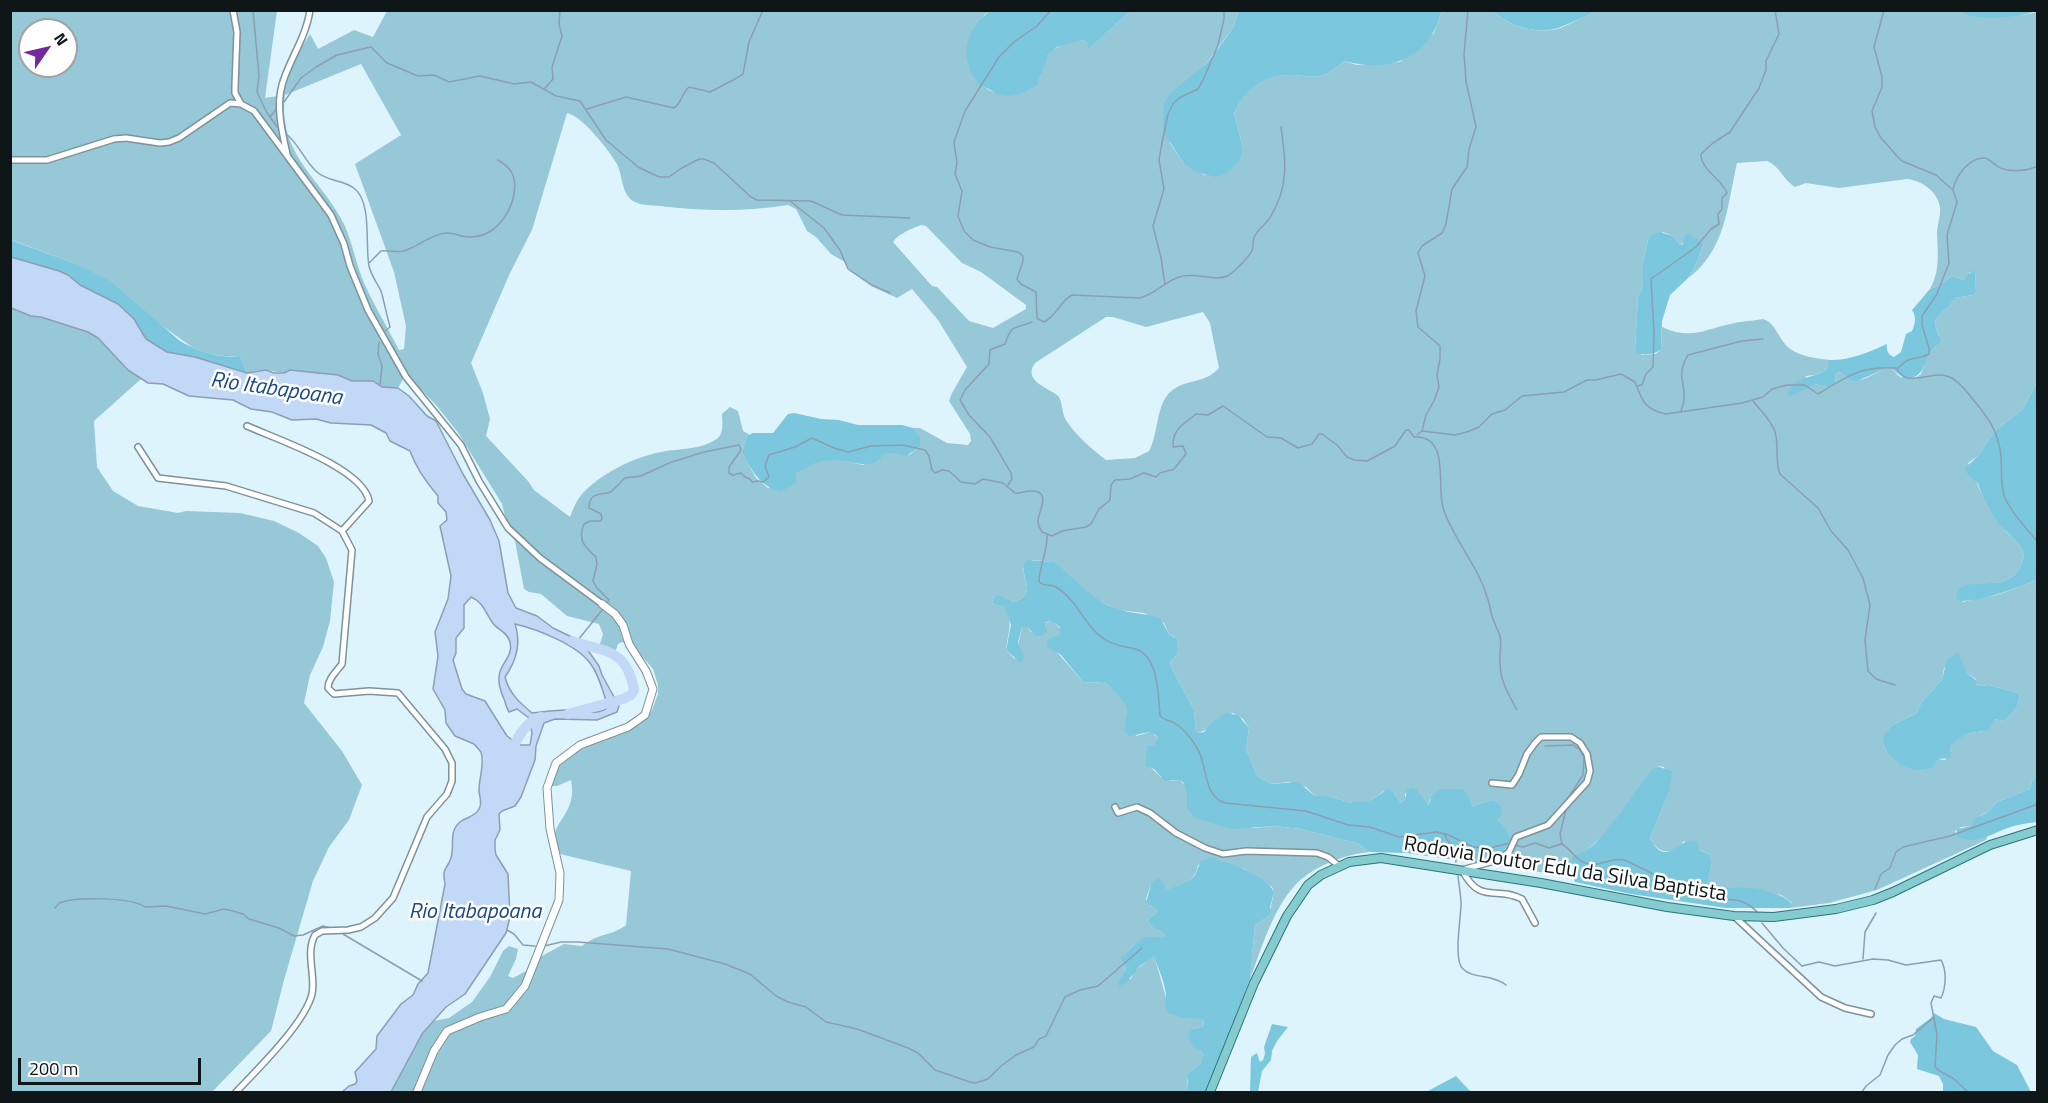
<!DOCTYPE html>
<style>
body{margin:0}
#map{position:relative;width:2048px;height:1103px;overflow:hidden;background:#ddf4fc;font-family:"Titillium Web",sans-serif}
canvas{display:block}
.frame{position:absolute;inset:0;border:12px solid #0e1618;pointer-events:none}
.north{position:absolute;left:18px;top:18px;width:60px;height:60px;box-sizing:border-box;background:#fff;border:2px solid #9fa2a3;border-radius:50%;rotate:56deg;font-size:16px;font-weight:700;line-height:24px;text-align:center;color:#0e1618}
.north::after{content:'';display:block;margin:auto;width:21px;height:27px;background:#752a9c;clip-path:polygon(50% 0,100% 100%,50% 72%,0 100%)}
.scale{position:absolute;left:18px;top:1058px;width:183px;height:27px;box-sizing:border-box;border:3px solid #0e1618;border-top:0;padding-left:8px;font-size:18px;line-height:21px;white-space:nowrap;color:#0e1618;-webkit-text-stroke:4px #fff;paint-order:stroke}
</style>
<div id="map">
<canvas width="2048" height="1103"></canvas>
<div class="frame"></div>
<div class="north">N</div>
<div class="scale">200 m</div>
</div>
<script>
const context = document.querySelector('canvas').getContext('2d');
context.lineJoin = 'round';
function fillPath(path, color) {
  context.fillStyle = color;
  context.fill(path, 'evenodd');
}
function stroke(path, color, width, dash) {
  context.strokeStyle = color;
  context.lineWidth = width;
  context.lineCap = dash ? 'butt' : 'round';
  context.setLineDash(dash || []);
  context.stroke(path);
}
function label(font, color, halo, rows, align = 'center') {
  context.font = font + ' "Titillium Web",sans-serif';
  context.lineWidth = 5;
  context.setLineDash([]);
  context.textBaseline = 'middle';
  context.strokeStyle = halo;
  context.fillStyle = color;
  for (const [text, x, y, turn = 0] of rows) {
    context.save();
    context.translate(x, y);
    context.rotate((+turn || 0) * Math.PI / 180);
    context.textAlign = isNaN(turn) ? turn : align;
    if (halo) context.strokeText(text, 0, 0);
    context.fillText(text, 0, 0);
    context.restore();
  }
}
fillPath(new Path2D(`
 M1589 10H1961C1976 24 2019 16 2037 12V382L2023 409 1995 431 1978 456 1968 463 1982 495 2006 531 2022 548 2024 556 2021 565 2015 575 2002 582 1984 584 1962 602 1997 595 2037 580V775L2032 781 2030 789 1997 802 1988 812 1981 815 1971 826 1961 827 1955 831 1956 835 1987 837 1986 840 1877 890 1829 903 1790 908 1792 903 1781 895 1767 892 1738 888H1708L1706 886 1712 865 1710 855 1684 841C1672 855 1658 855 1650 838L1669 792 1664 767 1656 766 1608 831 1569 866 1574 877 1491 865 1504 858V850L1512 841 1503 824 1497 820 1492 800 1472 806 1469 802 1430 799 1428 807 1423 801 1405 793V799L1401 803 1394 793 1384 791 1371 800 1359 803H1351L1329 796H1315L1306 787 1289 782 1271 784 1257 776 1246 749 1249 728 1243 719 1233 713 1213 721 1209 728 1199 733 1196 731 1194 710 1172 669 1170 662 1177 655 1175 637 1169 634 1164 623 1144 613 1118 610 1094 598 1052 562 1033 560 1023 565C1023 582 1037 595 1013 602L994 596 992 603 1004 607C1014 624 1008 632 1006 650L1015 659 1022 627H1028L1031 632 1046 629 1045 623 1052 621 1060 628 1061 634 1050 639 1056 651 1083 682C1091 684 1099 681 1107 684 1127 693 1130 717 1136 736L1151 732 1158 738V742L1153 747 1147 746 1149 766 1161 777 1170 781 1180 780 1186 787 1188 798 1253 828 1275 826 1300 829 1359 844 1369 852C1342 855 1308 868 1291 890 1271 915 1261 950 1250 979L1255 925 1269 916 1274 892 1272 887 1244 869 1227 864 1222 860 1218 859 1198 865C1196 880 1181 888 1167 889L1165 886 1151 884 1146 899 1149 905 1156 909 1157 912 1147 921 1154 929 1163 932 1165 937C1160 939 1156 937 1150 938 1137 939 1130 949 1122 958L1126 968 1121 979H1131L1134 972 1154 955 1167 1001 1203 1019 1204 1026 1194 1029 1200 1050 1204 1055V1059C1194 1073 1186 1069 1187 1090L1192 1092H391L422 1034 433 1021 449 1018 472 1002 490 977 503 951 509 946 518 949 516 959 508 976 513 978 526 971 531 962 564 944 582 946C598 933 612 936 626 925L631 871 560 854C544 830 566 822 571 800 573 794 572 787 571 780L557 786H548L557 762 571 754 644 721 652 710 658 694V685L653 669 635 648 622 642 618 644 613 658 599 647 603 634 599 624 567 616 541 594 529 592 524 589 515 541 506 520 502 504 459 434 437 406 406 374 398 388 382 387 373 381H352L338 375 290 370C281 375 276 371 267 370 261 369 253 372 247 373L240 356C224 358 206 354 192 347L74 263 11 240 10 11H277L265 98 277 96 292 62 310 34 318 49 354 30 373 37 387 11H991L984 15 968 65 979 86C985 86 986 89 991 91 998 94 1016 93 1024 91 1047 86 1037 68 1048 55 1056 45 1070 42 1082 40L1087 42 1090 48 1130 11H1239L1233 28 1204 66 1170 143 1184 164 1205 175 1243 148 1234 114C1243 90 1265 74 1292 75 1301 75 1311 78 1320 76 1330 73 1336 68 1344 61L1357 65 1400 62 1434 33 1442 11H1493C1508 26 1535 34 1557 29 1568 26 1578 19 1589 15ZM30 30H66V66H30ZM361 64 401 135 355 164 394 272 406 326 404 349 399 350C388 328 375 307 365 285 356 265 353 244 344 224 321 178 277 154 285 95ZM567 113C582 116 609 150 617 164 623 176 621 193 633 201 641 206 652 205 660 206 702 211 746 212 788 205L796 209 807 231 816 237 831 254 845 262 850 271 871 286 897 298 912 289 938 320 967 367 952 393 949 401 970 434 971 441 968 445 947 443 920 428H913L920 436V447L909 455 891 451 863 465 839 460H820L804 468 796 475 768 488 756 478 742 452 747 436 750 435 743 431 738 411 730 407 722 414C722 421 724 431 719 437 703 451 675 448 656 453 631 459 601 474 583 493 577 499 573 509 570 517L534 490 528 481 486 436 490 419 483 393 471 363 510 273 532 230ZM1767 161C1780 166 1783 180 1795 187L1806 183 1839 188 1907 179C1921 180 1938 192 1940 207 1941 216 1937 225 1937 235 1938 255 1940 271 1930 289L1938 286 1952 276 1963 280 1968 276 1970 272H1975L1976 292 1973 295 1955 298 1949 307 1943 311 1936 319 1935 324 1939 335 1937 344 1930 353 1921 374 1913 379 1900 377 1891 368H1887L1864 379 1852 381 1842 372 1836 373 1835 376 1836 383 1829 388 1816 384 1803 389 1806 376C1817 375 1823 374 1829 365V360C1814 358 1795 356 1785 344 1777 335 1775 323 1763 319 1752 321 1741 321 1730 324 1703 330 1690 340 1662 327L1661 350 1655 354 1642 355 1635 348 1638 297 1643 287V263L1648 240 1663 232 1673 236 1680 245 1684 242V237L1704 243 1694 269 1687 279C1726 251 1727 206 1737 163ZM921 225 926 226 962 263 981 272 1026 305V309L993 328 969 321 937 287 932 286 893 242C898 234 911 229 921 225ZM1203 312 1210 323 1219 368C1204 386 1180 377 1166 397 1156 412 1158 434 1149 451L1135 458 1106 460C1092 449 1075 435 1066 420 1062 414 1062 401 1059 397 1053 389 1021 382 1035 363L1106 317H1113L1146 327ZM1958 657 1967 673 1976 679 1975 683 1979 686 1989 685 2018 693C2023 704 2012 714 2004 721L1995 719 1983 731 1967 734 1949 745 1951 751 1945 760 1887 752 1883 744 1893 725 1917 713 1921 703 1942 680 1944 668Z
 M11 308 31 316 41 317 88 332 98 338 128 370 141 379 94 421 97 467 113 491 138 506 178 513 186 511 240 513 274 521 299 533 318 546 326 558 334 582 330 621 323 647 310 675 304 703 342 751 362 785 349 820 329 847 313 881 284 980 271 1031 212 1092H11Z`), '#97c8d7');
fillPath(new Path2D(`
 M2037 10C2023 18 1974 23 1961 11Z
 M991 11V10L1130 11 1089 49 1087 42 1082 40 1057 47 1048 55 1037 86C1024 92 1010 100 996 93 990 90 986 87 979 86 975 79 969 71 968 64 963 43 973 22 991 11Z
 M1239 11V10L1442 11C1439 18 1437 27 1433 33 1413 66 1378 70 1344 61 1336 68 1330 73 1320 76 1311 78 1301 75 1292 75 1266 74 1243 90 1234 114L1243 148 1239 161 1229 172 1216 177 1196 172 1184 164 1163 131 1164 104 1167 98 1176 88 1204 66 1214 54 1233 28Z
 M1493 11H1589V15C1579 19 1569 24 1558 28 1537 35 1508 26 1493 11Z
 M1660 232 1673 236 1680 245 1683 244 1684 237 1687 233 1704 243 1694 269 1687 279 1670 295 1662 321 1661 350C1654 354 1644 356 1637 353L1635 348 1638 297 1643 287V263L1648 240 1650 236Z
 M10 240 74 263 110 281 180 341C198 351 219 359 240 356L247 373 195 357 167 353 146 339 134 319 118 304 80 285 68 275 59 271 11 257Z
 M1972 271 1975 272 1976 292 1973 295 1955 298 1949 307 1943 311 1936 319 1935 324 1941 342C1922 353 1931 375 1906 380L1891 368H1887L1857 381H1852L1841 372 1836 373 1835 377 1836 383 1829 388 1816 384 1790 396 1787 394C1796 370 1829 382 1829 360 1847 361 1870 352 1887 344 1886 350 1888 355 1894 357L1901 352 1906 334 1912 331C1915 324 1917 317 1912 310L1930 289 1938 286 1952 276 1963 280Z
 M2037 382V580C2020 586 1971 607 1956 599L1958 590 1965 585 2002 582 2015 575 2021 565 2024 556 2022 548 1997 521 1982 495 1978 484 1966 472 1965 468 1978 456 1995 431 2023 409Z
 M794 413 821 419 839 420 858 425H902L913 428 920 436V447L906 456C875 447 888 461 868 464 862 465 855 463 849 462 828 458 813 460 796 475V483L780 492C759 485 752 471 742 452L747 436 753 433H773L788 414Z
 M1028 560 1053 562 1056 564C1077 580 1092 601 1118 609 1131 614 1146 613 1160 618L1169 634 1177 639V655L1170 662 1172 669 1194 710 1196 731 1199 733 1204 732 1213 721 1226 713 1238 715 1249 728 1246 749 1257 776 1271 784 1298 782 1315 796H1329L1351 803 1371 800 1388 789 1394 793 1401 803 1405 799 1407 790 1411 788 1417 790 1428 806 1432 796 1440 789H1463L1467 794 1472 806 1492 800 1500 805 1502 813 1497 820 1503 824 1512 840 1504 850V858L1491 865 1406 853 1369 852 1359 844 1300 829 1275 826 1232 829 1195 818 1187 807V793L1183 782 1179 780 1165 781 1154 769 1146 766 1147 746 1155 745 1158 738C1150 727 1141 736 1129 736 1116 723 1139 714 1117 694 1114 690 1111 686 1107 684 1099 681 1091 684 1083 682L1061 655 1047 646V640L1060 634V627C1055 624 1052 619 1045 623L1047 632 1042 636H1035L1028 627H1022L1018 642 1024 658 1021 663 1006 650 1011 625 1004 607 994 604 992 603 994 596 999 595 1013 602C1037 595 1023 582 1023 564Z
 M1958 653 1967 673 1976 680V684L1979 686 1989 685 2018 693C2023 704 2012 714 2004 721L1995 719 1988 730 1967 734 1950 745 1951 755 1949 758 1938 759 1932 768 1916 770 1900 765 1887 752 1883 744 1884 736 1893 725 1917 713 1921 703 1942 680 1947 659Z
 M1656 766 1672 771 1669 792 1650 838C1666 870 1678 836 1696 841L1700 850 1710 855 1712 864 1707 885 1708 888 1719 885C1730 891 1740 886 1752 888 1765 890 1783 894 1792 904L1790 908H1726L1631 894 1575 882C1572 872 1566 864 1574 855 1601 853 1636 785 1656 766Z
 M2037 775V822C2026 823 2015 825 2005 829 1988 836 1973 846 1956 835L1957 829 1971 826 1976 818 1988 812 1997 802 2030 789 2032 781Z
 M1213 857C1229 863 1266 875 1274 892L1270 907 1271 911 1269 916 1255 925 1250 979 1207 1092H1192L1187 1090 1188 1074 1201 1063 1204 1055 1200 1050 1193 1047 1188 1034 1191 1030 1204 1026 1203 1019 1184 1018 1168 1013 1165 1006C1170 992 1158 969 1154 956L1140 966 1126 983 1119 986 1118 984 1126 968 1121 958 1139 940 1146 937H1165L1163 932 1154 929 1147 921 1157 912 1156 909 1146 903 1151 884 1159 877 1167 889 1179 886 1190 880 1195 875 1201 861Z
 M1934 1013 1944 1019 1976 1027 1993 1051 2017 1065 2031 1092H1943V1084L1939 1076 1917 1069 1918 1055 1910 1042 1911 1039 1915 1036 1916 1029 1931 1018Z
 M1272 1024 1288 1027 1277 1041 1272 1051 1271 1060 1262 1071 1258 1092H1250L1251 1057 1257 1053 1260 1062 1263 1060 1265 1054 1264 1047Z
 M1456 1076 1471 1092H1476H1426Z`), '#7bc7dd');
const water = new Path2D(`
 M11 257 59 271 68 275 80 285 118 304 134 319 146 339 167 352 195 357 247 373 266 370 274 373H284L290 370 338 375 352 381H373L382 387 398 388 409 396 427 416 436 421 463 474 490 520 499 541 508 593 516 608 537 616 553 628 582 642 599 666 602 675 619 706 617 712 597 720 555 719 544 723 536 746 535 760 521 797 515 806 502 811 499 814 500 830 495 840V849L496 855 508 874 510 917 506 933 465 994 446 1007 422 1034 391 1092H342L349 1086 355 1084 357 1081 355 1072 376 1049 377 1036 401 1004 413 995 418 984 428 973 445 884C442 866 446 872 451 858 455 846 448 832 460 822 466 817 475 817 479 809 483 803 479 796 479 790 479 777 485 765 481 752L474 744 455 736 446 723 445 710 433 689 438 656 435 632 448 599 451 576 440 526 447 520 446 512 438 503V496C426 482 416 468 410 451L390 441 386 433 371 425 331 423 316 419 292 420 272 412 251 409 233 400 189 396 163 384 148 383 128 370 98 338 88 332 41 317 31 316 11 308ZM471 597C483 602 485 612 492 622 497 630 507 631 510 642 515 663 488 664 504 699 506 704 506 707 509 712L517 709 529 718 532 733 530 745H521L515 742 507 736 485 701 466 694 462 689 453 660 456 653V638L464 628V605ZM515 624C537 629 577 645 590 663 600 676 603 693 608 707 598 717 579 710 566 710 555 710 543 712 532 713 519 702 509 693 505 677 517 660 521 642 515 624Z`);
fillPath(water, '#c2d8f7');
stroke(water, '#8c9eb4', 1.5);
stroke(new Path2D(`
 M253 10 259 76 257 92 266 111 277 127
 M1884 10 1874 47 1882 77V87L1872 111 1875 127 1881 138 1897 156 1902 161 1936 175 1953 190 1957 202 1947 235 1949 263 1937 294 1922 316V325L1929 348V354C1916 362 1912 353 1898 368
 M544 89 553 79 552 67 562 36 559 24 560 10
 M284 102 301 78 316 67 337 55 371 47 387 63 418 76 434 75 449 82 480 76 514 84 531 82 556 96 580 101 606 140 638 167 659 177H669L680 169 699 159H704L714 163 751 197 757 200 811 201 842 215 910 218
 M587 109 626 97 674 108C681 104 682 93 689 87L710 92 735 79 743 74 749 42 763 10
 M271 116 277 108
 M285 133C299 143 304 161 317 172 328 182 345 180 355 189 372 203 365 246 369 266 371 275 377 283 381 291 384 301 386 312 389 323L390 327 385 331
 M1953 189C1956 176 1969 157 1985 158 1990 159 1992 163 1997 166 2007 173 2027 171 2038 166
 M790 201 824 228 840 250 848 269 872 285 890 293
 M369 263 381 251C389 250 396 253 404 251 418 247 431 234 446 233 454 232 461 237 469 237 493 238 510 216 514 194 517 178 512 168 498 160
 M1165 284 1161 258 1153 226 1164 189 1159 160 1161 148 1168 114 1173 104 1179 98 1198 89 1204 78 1218 45 1224 19V10
 M1037 318 1036 292 1021 284 1017 279 1023 261V256L1018 252 990 247 973 240 964 231 958 216 962 191 955 174 957 163 954 142 965 111 999 57 1014 42 1037 26 1051 10
 M1038 319 1044 322C1057 316 1059 302 1072 295L1139 298C1155 295 1164 282 1179 277 1194 271 1216 283 1229 275 1236 270 1248 258 1252 251 1254 247 1252 243 1254 238 1256 230 1267 224 1271 216 1289 185 1286 162 1281 127
 M379 342 378 354 382 366 380 385
 M1897 369C1908 389 1930 370 1947 376 1957 379 1965 389 1971 397 1987 416 1999 431 2001 457 2002 471 2000 485 2005 498 2012 514 2027 529 2038 542
 M1637 386 1642 385 1646 374 1653 367 1654 332 1651 279 1696 247 1711 229 1719 224 1718 214 1722 209V198L1727 193C1722 179 1700 169 1701 154L1713 143 1730 132 1759 88 1766 70V61L1779 34 1775 10
 M1753 401C1760 410 1772 421 1775 432 1779 444 1775 466 1780 474L1818 508 1831 531 1848 550 1863 578 1870 605 1865 640 1868 671 1876 679 1895 685
 M1681 411C1691 387 1673 380 1688 355L1742 341 1763 339
 M1422 431 1455 435 1467 432 1479 427 1492 414 1505 410 1522 396 1564 392 1587 380H1596L1621 374 1635 382C1642 400 1644 409 1666 414L1742 403 1763 397 1772 389 1787 385H1805L1818 394C1849 376 1858 366 1897 368
 M1417 435 1422 431 1426 415 1434 401 1439 387 1437 375 1440 359V346L1418 327 1416 311 1425 276 1418 253 1422 246 1442 233 1446 224 1452 189 1467 167 1469 149 1476 127 1466 81 1464 54 1468 10
 M1008 485 1012 479 1011 473 990 437 969 415 960 400 965 390 989 364 990 350 1005 344C1012 323 1013 330 1032 322
 M1047 535C1048 552 1039 566 1039 582 1045 587 1050 584 1056 587 1077 599 1084 626 1104 639 1114 646 1124 646 1135 649 1159 655 1158 696 1160 715 1164 722 1170 719 1176 724 1185 730 1196 744 1200 754 1207 771 1205 797 1225 803L1306 811 1348 825 1370 827 1399 837 1437 832 1449 835 1473 847 1489 848 1510 843
 M607 603 609 600 597 588 593 581 597 564 596 557C585 547 577 540 584 524L590 521H600L602 519 601 514 589 508C589 492 600 495 611 492L625 478 641 476 669 463 704 452 739 445 741 450 729 467V473L733 475 741 473 745 477 750 479 752 482 758 481 763 482 769 477 765 466 769 455 795 447 812 438 834 448 848 452 871 446 903 445 925 450 929 456 932 470 935 473 942 470 949 471 961 482 975 484 983 479 1003 483 1015 493C1021 494 1025 491 1030 491 1054 490 1037 513 1038 522 1038 524 1041 531 1042 532L1052 536 1062 531 1086 527 1091 524 1099 509 1110 500 1111 485 1115 480 1130 479 1144 473 1156 477 1160 473 1174 469 1186 454 1183 446 1173 447C1172 429 1184 424 1196 414L1208 415 1223 406 1267 437 1281 438 1298 448 1312 444 1319 434H1322L1337 445 1347 457 1354 460 1367 461 1395 446 1406 430H1409L1414 437C1452 435 1435 489 1444 511 1455 541 1478 566 1487 597 1490 604 1490 612 1493 619 1495 625 1498 630 1500 636 1502 645 1499 654 1500 663 1500 681 1509 695 1517 710
 M578 640 603 609
 M1545 746 1573 745 1580 750 1584 757 1583 775 1566 801
 M1566 810 1560 834 1562 844C1571 849 1575 859 1585 863 1599 868 1610 857 1624 860 1653 872 1681 892 1711 898 1733 902 1742 895 1759 914
 M1444 834 1454 851 1456 862
 M1515 845 1523 847 1535 843 1549 848 1561 844
 M1458 876C1459 886 1461 895 1461 904 1461 918 1453 960 1463 969 1473 979 1492 974 1506 985
 M1875 889 1881 874 1890 868 1896 852 1903 847 1950 836 2038 804
 M55 908C57 906 58 903 62 902 78 897 132 897 145 907L166 906 205 914 224 909 233 911 243 914 249 919 279 928 294 936 303 935 323 926 331 928
 M1762 923 1783 948 1802 966 1819 962 1835 966 1873 959 1888 960 1906 965 1941 960C1947 970 1946 988 1941 998L1934 996 1931 1003 1937 1035 1935 1066 1938 1070 1954 1079 1968 1092
 M507 930 514 934 523 945 535 946
 M343 934 422 981
 M544 946 561 942H578L668 949 725 964 750 974 776 996 788 1002 806 1007 826 1022 857 1029 908 1048 918 1053 935 1070 970 1082 975 1083 988 1079 1001 1066 1016 1055 1034 1047 1039 1039 1046 1036 1065 997 1080 990 1098 986 1142 948
 M1863 959 1865 932 1876 913
 M1862 1092 1866 1086 1880 1075 1888 1055 1895 1045 1902 1039 1913 1035 1934 1017`), '#8c9eb4', 1.5);
stroke(new Path2D(`
 M568 714 623 699 631 695 634 690C627 648 604 652 572 641
 M511 755C515 740 525 722 541 717`), '#c2d8f7', 10);
const street = new Path2D(`
 M233 10 237 32 235 86V93L241 104
 M287 154C282 132 276 107 282 85 289 60 306 38 310 10
 M10 160H47L114 139 126 138 160 143 169 142 179 138 230 103 241 104 254 111 331 215 344 244 350 266 368 310 406 377 461 445 479 481 508 528 540 558 602 604
 M247 426C276 439 363 468 369 501L342 531
 M138 447 158 478 226 486 314 513 342 531 352 550 342 664C336 672 328 679 328 688L334 694 369 691 398 693 445 749 452 763V781L447 794 427 817 393 898 375 918 361 927 348 930 322 931 315 935C305 953 316 976 312 994 305 1023 257 1070 236 1092
 M1492 783 1512 785 1519 774 1527 754 1535 743 1541 737H1571L1580 743 1587 754 1590 771 1587 782 1548 825 1516 837 1509 852 1501 859 1462 870C1481 906 1495 885 1522 899L1535 923
 M1115 807 1118 813 1137 807 1150 813 1176 833 1205 848 1223 854 1246 851 1317 853 1328 857 1338 865
 M1735 917 1821 997 1845 1008 1871 1014`);
const secondary = new Path2D(`
 M417 1092 434 1051 447 1031 480 1017 506 1009 525 986 559 900 560 873 550 829 547 788 556 763 580 745 628 727 645 715 653 689 646 671 629 644 623 625 615 614 602 604`);
const primary = new Path2D(`
 M1210 1092 1254 983 1287 916 1308 885 1321 875 1349 862 1381 858 1541 883 1667 907 1734 916 1774 917 1836 909 1873 900 1893 892 1990 845 2038 830`);
stroke(street, '#7d9299', 8);
stroke(secondary, '#7d9299', 9);
stroke(primary, '#27767a', 10);
stroke(street, '#fff', 5);
stroke(secondary, '#fff', 7);
stroke(primary, '#85cbcf', 8);
label('21px', '#0e1618', '#fff', [
 ["Rodovia Doutor Edu da Silva Baptista",1565,870,9]
]);
label('italic 22px', '#194883', '#fff', [
 ["Rio Itabapoana",276,390,8],
 ["Rio Itabapoana",475,913]
]);
</script>
